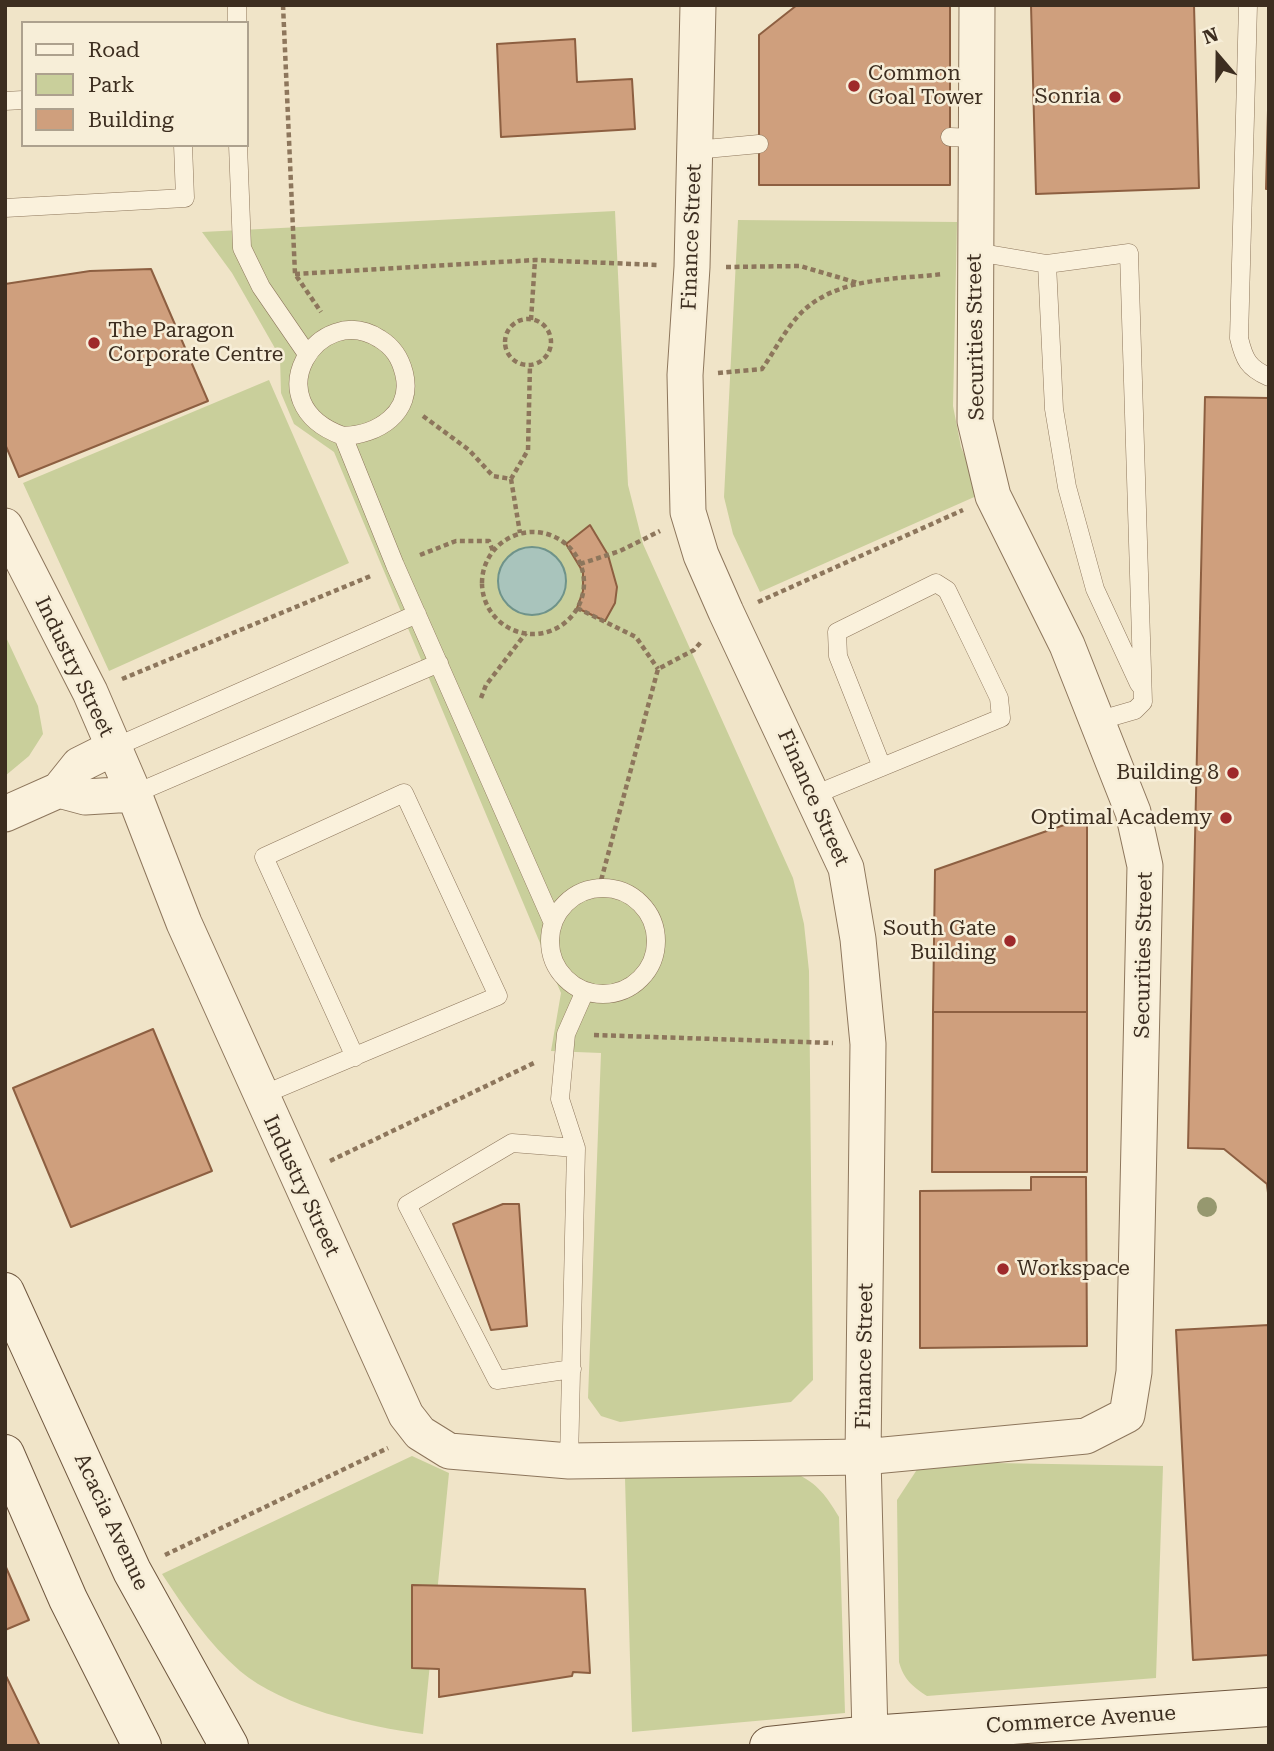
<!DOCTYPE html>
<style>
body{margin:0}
#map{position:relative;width:1274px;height:1751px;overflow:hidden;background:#f0e4c8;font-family:"Roboto Serif",serif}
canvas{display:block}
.frame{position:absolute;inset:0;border:7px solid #3d2e20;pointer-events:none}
.legend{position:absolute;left:21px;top:21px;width:228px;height:126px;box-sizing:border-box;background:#f7eed8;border:2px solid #ada18e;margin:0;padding:9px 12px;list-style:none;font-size:21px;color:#3d2e20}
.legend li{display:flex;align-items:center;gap:14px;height:35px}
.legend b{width:35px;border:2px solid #ada18e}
.north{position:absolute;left:1183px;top:21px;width:70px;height:70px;-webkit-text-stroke:5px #f7eed8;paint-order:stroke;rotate:340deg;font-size:19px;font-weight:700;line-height:28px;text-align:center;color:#3d2e20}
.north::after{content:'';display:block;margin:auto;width:24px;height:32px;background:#3d2e20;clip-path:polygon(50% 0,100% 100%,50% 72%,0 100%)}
</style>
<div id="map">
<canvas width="1274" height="1751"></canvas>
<div class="frame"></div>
<ul class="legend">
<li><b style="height:9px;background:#faf1dc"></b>Road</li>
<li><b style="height:19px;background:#c9cf9b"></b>Park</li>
<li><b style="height:19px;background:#cf9f7d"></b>Building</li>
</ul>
<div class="north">N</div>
</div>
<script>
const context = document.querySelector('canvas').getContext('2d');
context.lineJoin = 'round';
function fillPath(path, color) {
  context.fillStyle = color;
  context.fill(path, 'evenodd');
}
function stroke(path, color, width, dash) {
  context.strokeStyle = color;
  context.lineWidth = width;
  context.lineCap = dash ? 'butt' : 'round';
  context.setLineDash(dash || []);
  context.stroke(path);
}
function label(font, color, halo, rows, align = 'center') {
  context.font = font + ' "Roboto Serif",serif';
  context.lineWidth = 5;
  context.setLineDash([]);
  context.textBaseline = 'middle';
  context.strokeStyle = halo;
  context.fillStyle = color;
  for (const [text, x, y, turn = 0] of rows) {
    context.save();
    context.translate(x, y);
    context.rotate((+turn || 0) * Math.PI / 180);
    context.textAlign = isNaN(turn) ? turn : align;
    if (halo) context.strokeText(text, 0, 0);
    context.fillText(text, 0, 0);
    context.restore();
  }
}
fillPath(new Path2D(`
 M615 211 628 485 643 544 793 878 804 924 809 971 813 1380 791 1402 620 1422 601 1416 588 1398 601 1053 551 1051 561 993 334 452 294 424 281 393 280 357 232 273 202 232Z
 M738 220 957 222 953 406 961 447 981 494 760 592 733 534 724 497Z
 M269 380 349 563 109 671 23 483Z
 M5 635 38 706 43 734 29 756 5 776Z
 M412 1456 449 1473 423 1734C368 1727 282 1707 240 1671 209 1644 185 1609 162 1574Z
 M940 1462 1163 1466 1156 1678 927 1696C912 1686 904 1680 899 1662L897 1500 918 1468Z
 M789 1470C816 1482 824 1492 839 1517L845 1713 632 1732 625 1478Z`), '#c9cf9b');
const water = new Path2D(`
 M498 581a34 34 0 1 1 68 0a34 34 0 1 1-68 0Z`);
fillPath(water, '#a9c4bc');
stroke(water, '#6f938a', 2);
const building = new Path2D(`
 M797 5H950V185H759V35Z
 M1031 5H1194L1199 188 1036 194Z
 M575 39 577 82 632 79 635 129 501 137 497 44Z
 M1269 71V189H1266Z
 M151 269 208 401 19 477 5 444V284L90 271Z
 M1205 397 1269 398V1202L1267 1184 1224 1149 1188 1148Z
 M590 525 608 555 617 587 615 603 605 621 577 608 583 591V572L566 544Z
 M1087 817V1012H933L935 870Z
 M933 1012H1087V1172H932Z
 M153 1029 212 1171 71 1227 13 1088Z
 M1031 1177H1086L1087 1346 920 1348V1191L1031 1190Z
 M503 1204H519L527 1326 491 1330 453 1224Z
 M1269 1325V1655L1193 1660 1176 1330Z
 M5 1565 29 1620 5 1630Z
 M412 1585 585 1589 590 1673 573 1672 572 1676 439 1697V1669L412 1668Z
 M5 1674 40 1746H5Z`);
fillPath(building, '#cf9f7d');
stroke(building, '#8d5f41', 2);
const lane = new Path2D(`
 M237 5V23
 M1248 5 1239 338C1244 359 1248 368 1269 377
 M5 101 23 100
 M950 137 975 138
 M238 145 242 248 261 287 307 354
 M695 150 759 144
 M5 208 185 198 183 145
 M976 252 1047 264 1129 253 1143 702 1135 710 1097 721
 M1047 264 1054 409 1067 487 1095 589 1139 684
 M343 436C377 435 414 413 404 373 400 357 393 347 380 339 319 299 252 403 343 436L395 565 553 923
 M113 748 417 614
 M134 794 439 663
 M814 795 1001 718 999 698 977 652 947 590 936 583 837 632 838 656 882 767
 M550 941a53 53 0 1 1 106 0a53 53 0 1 1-106 0Z
 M260 1096 498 996 404 793 264 857 355 1057
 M572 1369 497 1380 407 1205 512 1143 576 1148
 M569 1461 576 1148 560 1099 566 1034 585 991`);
const street = new Path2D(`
 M698 5 692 267 685 375 688 512 701 555 726 612 846 868 858 939 868 1044 863 1457 870 1735
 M5 526 90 692 134 794 184 923 406 1415 420 1433 449 1451 569 1461 863 1457 1086 1436 1127 1415 1134 1372 1145 866 1133 812 1067 645 993 496 975 421 977 5
 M59 790 85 797 134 794
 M5 814 59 790 79 765 113 748`);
const secondary = new Path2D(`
 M5 1292 132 1571 229 1746
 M5 1454 68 1599 142 1746
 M769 1746 870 1735 1269 1707`);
stroke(lane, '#8d765c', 19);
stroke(street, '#8d765c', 37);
stroke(secondary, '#6f573f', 40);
stroke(new Path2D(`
 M283 5 295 274 321 312
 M726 267 800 266 858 283
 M295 274 535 260 658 265
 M505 342a23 23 0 1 1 46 0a23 23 0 1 1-46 0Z
 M531 320 535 260
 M718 373 762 369C774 352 785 330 799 315 836 276 894 280 943 274
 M423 416 469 450 493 476 511 479 528 450 530 365
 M511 479 520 533
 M482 583a51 51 0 1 1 102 0a51 51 0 1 1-102 0Z
 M420 555 456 541H489L493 551
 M580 564 620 551 660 531
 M758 602 963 510
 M577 608 636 637 658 669
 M122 679 373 575
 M481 698 486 685 526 633
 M599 888 658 669 694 650 701 642
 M594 1035 833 1043
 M330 1161 536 1062
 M165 1555 388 1448`), '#8d765c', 4.5, [5, 3.5]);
stroke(lane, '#faf1dc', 18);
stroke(street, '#faf1dc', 35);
stroke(secondary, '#faf1dc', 38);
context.fillStyle = '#96986f';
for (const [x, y] of [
 [1207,1207]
]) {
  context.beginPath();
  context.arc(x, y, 10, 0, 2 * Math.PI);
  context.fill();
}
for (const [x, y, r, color] of [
 [854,86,7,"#9e2a2b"],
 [1115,97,7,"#9e2a2b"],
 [94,343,7,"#9e2a2b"],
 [1233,773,7,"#9e2a2b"],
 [1226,818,7,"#9e2a2b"],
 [1010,941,7,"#9e2a2b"],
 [1003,1269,7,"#9e2a2b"]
]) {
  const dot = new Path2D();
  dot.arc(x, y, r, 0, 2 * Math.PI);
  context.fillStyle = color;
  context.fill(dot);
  stroke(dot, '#f7eed8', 2.5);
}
label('21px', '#3d2e20', '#f7eed8', [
 ["Common",868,74,"left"],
 ["Goal Tower",868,98,"left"],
 ["Sonria",1101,97],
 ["The Paragon",108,331,"left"],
 ["Corporate Centre",108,355,"left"],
 ["Building 8",1219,773],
 ["Optimal Academy",1212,818],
 ["South Gate",996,929],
 ["Building",996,953],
 ["Workspace",1017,1269,"left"]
], 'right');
label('21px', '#3d2e20', '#f7eed8', [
 ["Finance Street",692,237,-88],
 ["Securities Street",976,337,-91],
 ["Industry Street",74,667,64],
 ["Finance Street",813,798,66],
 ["Securities Street",1144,955,-89],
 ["Industry Street",301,1186,65],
 ["Finance Street",865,1356,-89],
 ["Acacia Avenue",111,1522,65],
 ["Commerce Avenue",1081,1720,-4]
]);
</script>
